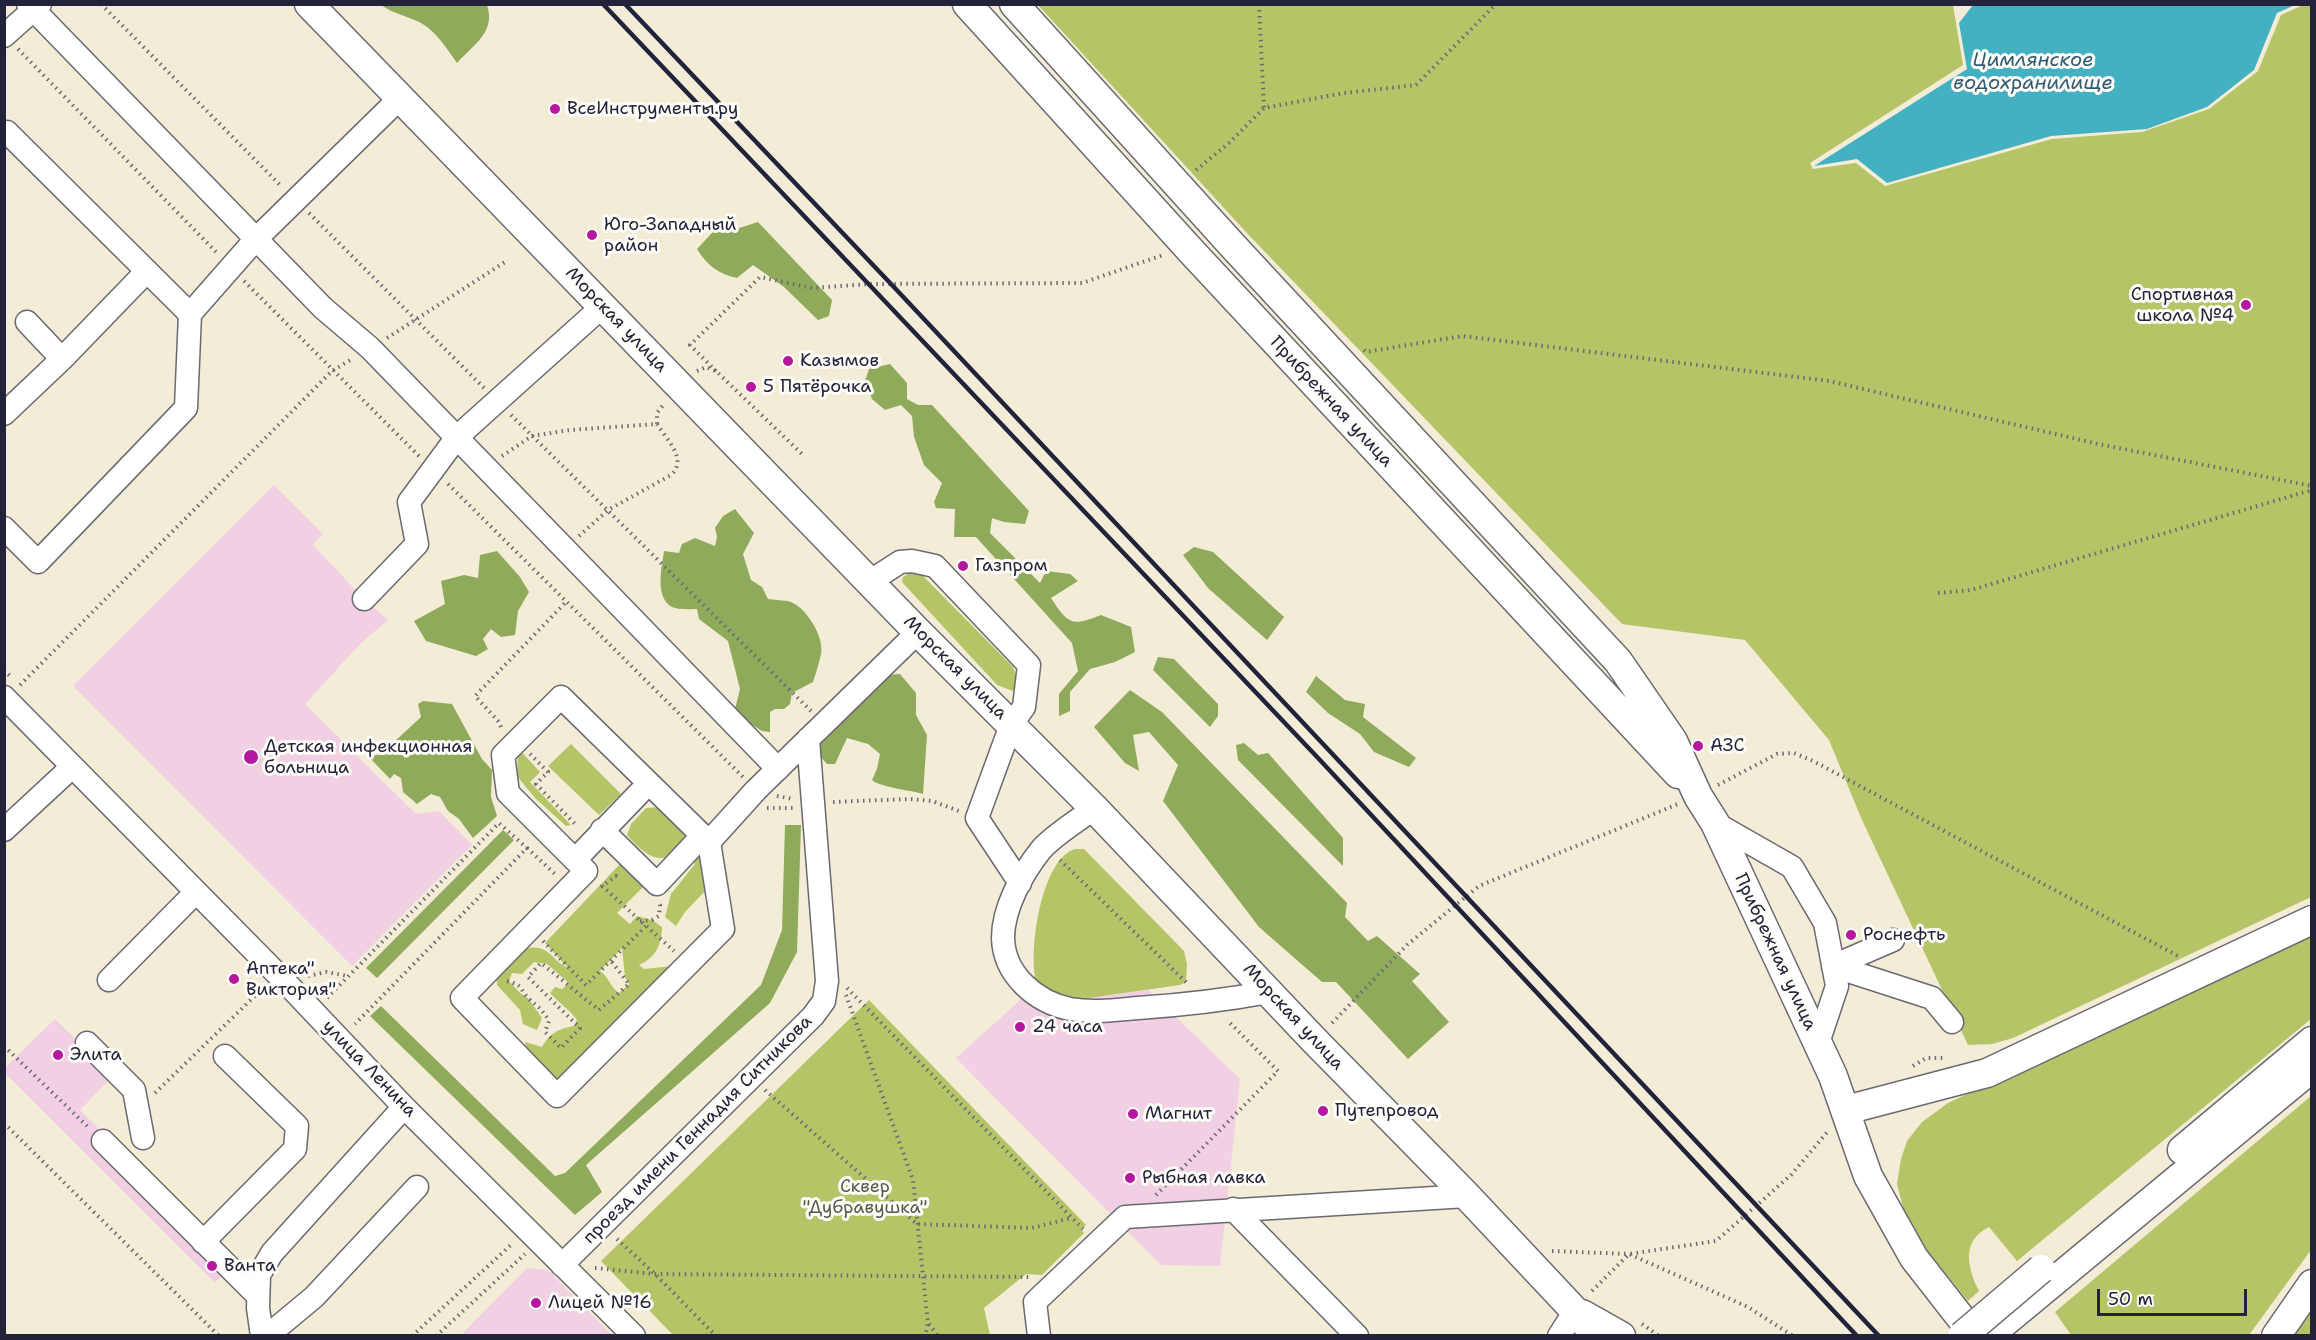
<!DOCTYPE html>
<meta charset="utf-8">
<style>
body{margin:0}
#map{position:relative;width:2316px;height:1340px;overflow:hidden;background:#f3ecd6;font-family:"Shantell Sans",sans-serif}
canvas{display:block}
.frame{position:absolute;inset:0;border:6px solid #22223b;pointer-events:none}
.scale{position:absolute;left:2097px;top:1289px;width:150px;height:27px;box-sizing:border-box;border:3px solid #22223b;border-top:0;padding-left:8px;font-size:18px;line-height:21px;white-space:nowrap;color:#22223b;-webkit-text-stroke:4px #fdfcf7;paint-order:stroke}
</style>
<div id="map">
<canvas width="2316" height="1340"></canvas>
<div class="frame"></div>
<div class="scale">50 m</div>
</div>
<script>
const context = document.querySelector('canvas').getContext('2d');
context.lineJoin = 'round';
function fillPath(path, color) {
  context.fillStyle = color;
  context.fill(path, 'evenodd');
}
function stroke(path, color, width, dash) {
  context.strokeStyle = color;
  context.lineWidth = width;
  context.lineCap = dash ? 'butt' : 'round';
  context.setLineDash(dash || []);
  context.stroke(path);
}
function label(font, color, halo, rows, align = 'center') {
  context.font = font + ' "Shantell Sans",sans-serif';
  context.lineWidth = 6;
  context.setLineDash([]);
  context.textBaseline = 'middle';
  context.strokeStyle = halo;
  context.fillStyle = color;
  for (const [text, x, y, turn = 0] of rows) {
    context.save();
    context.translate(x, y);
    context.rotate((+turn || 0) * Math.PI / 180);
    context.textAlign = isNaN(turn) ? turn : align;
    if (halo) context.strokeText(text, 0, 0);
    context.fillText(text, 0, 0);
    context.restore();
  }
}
fillPath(new Path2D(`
 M274 485 323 534 313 545 364 599 388 620 361 643 305 704 416 814 439 811 472 845 352 966 73 686Z
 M1037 985 1075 1000 1148 990 1240 1079 1220 1266 1161 1265 956 1058Z
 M55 1019 113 1076 80 1110 234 1263 215 1283 5 1073 4 1069Z
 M527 1268 548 1270 612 1335H461Z`), '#f1d0e3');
fillPath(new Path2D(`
 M1038 5H1953L1963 65 1810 163 1813 169 1856 163 1885 186 2052 139 2142 132 2209 109 2258 71 2281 15 2303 5H2311V897L2013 1038 1992 1044 1968 1045 1862 820 1829 740 1745 640 1622 624 1245 231Z
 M911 572 922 575 1013 667C1016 675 1019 684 1013 691L997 685 902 582 903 577Z
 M571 744 621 794 599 815 548 766Z
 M518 748 540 772 530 782 571 825 566 826 535 798 517 776Z
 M660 807 686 833C671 871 649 861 627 835L631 824 646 808Z
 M701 846 709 887 685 912 676 926 665 917 671 894 695 864 692 857Z
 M1075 849H1084L1184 951 1187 964 1186 982 1180 985 1075 1000 1058 997 1037 985C1027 954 1041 859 1075 849Z
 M620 864 643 887 617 913 630 924 637 916 652 920 662 927C662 945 655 958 639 965L644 969 673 966 557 1080 529 1059 525 1042 542 1047C550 1033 558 1029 574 1026L577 1020C569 1009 559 1003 550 993L555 987 562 989 569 983 547 964 534 962 522 974 512 973 509 981 520 993 528 998 542 1018 537 1030 523 1024 520 1010 497 985 496 971 504 954C517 951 533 943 546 951 555 957 557 963 568 968L545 943ZM622 948 625 977 629 984 619 993C610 987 609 977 600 971Z
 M2311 931V1019L2017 1261 1989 1227C1961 1241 1967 1267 1979 1291L1968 1301 1917 1238 1904 1211 1897 1184 1901 1159 1907 1141 1922 1122 1948 1103Z
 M869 1000 1086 1225 1081 1229 1084 1233 1042 1275 1026 1274 984 1308 990 1335H673L601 1261Z
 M2311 1096V1250L2249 1335H2071L2055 1312Z
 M2311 1305V1335H2290Z`), '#b5c467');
fillPath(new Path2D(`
 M381 5H487C496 32 474 44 457 63 447 49 436 31 421 23 407 16 394 14 381 5Z
 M724 220 733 230 758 222 832 300 829 316 818 320 784 287 753 265 737 278C718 274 707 265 697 249Z
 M890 364 907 383V399L918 405H932L1029 511 1025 524 1004 522 992 518 990 533 1040 583 1046 571 1070 574 1078 581 1051 598C1068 624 1071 627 1101 615L1131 627 1135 652 1115 662 1090 669 1070 692V711L1059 716V694L1078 671 1072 643 976 537H954L955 509 936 508 934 502 942 483 924 465 914 437 912 416 901 405 885 410 872 399 865 381 869 369Z
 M735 509 754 533 743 554 751 580 762 587 768 599C774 600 780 600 787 601 804 603 825 637 821 654 819 663 816 673 813 682L792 693 790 704 784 709H775L770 712V732L762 731 734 713 740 689 728 641 699 619 697 609C690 609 678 610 672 607 654 597 662 567 664 551L679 553 682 544 695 538 715 546 717 537 715 528 723 516Z
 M1194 547 1213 552 1284 617 1267 640 1208 588 1183 555Z
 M497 551 520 577 529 592 518 611 515 635 501 637 491 629 483 639 488 649 476 656 426 641 414 621 445 604 441 581 464 575 478 578 480 555Z
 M1158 657 1174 659 1218 704V716L1210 727 1153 670Z
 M900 674 916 693V715L927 735 923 794C910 790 879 787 872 780L877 769 880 754 868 744 847 738 835 764H827L819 755V736L865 696 879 687 887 675Z
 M1316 676 1345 700 1365 704 1363 717 1416 758 1409 767 1374 752 1360 734 1328 713 1306 692Z
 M1130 690 1162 712 1347 903 1345 917 1368 941 1377 936 1420 974 1412 981 1449 1022 1408 1059 1336 982H1322L1259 927 1163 801 1178 765 1149 732 1133 735 1139 771 1125 763 1094 727Z
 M423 701 452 704 482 759 492 770 491 797 497 816 473 838 459 819 448 811 440 797 431 794 417 804 403 792 401 778 394 774 390 779 369 757 381 754 421 717 418 704Z
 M1244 743 1258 755 1268 753 1343 838V866L1238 760 1236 745Z
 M785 825H801L797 952 770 1003 586 1165 602 1192 575 1215 370 1016 381 1006 555 1176 565 1173 761 985 782 930Z
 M503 830 514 840 377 978 366 968Z`), '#90aa5c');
fillPath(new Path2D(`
 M1973 5V4L2295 5 2277 13 2254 70 2207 107 2147 129 2051 136 1887 183 1857 159 1814 166 1967 69 1959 23Z`), '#44b1c2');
const minor = new Path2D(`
 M28 4 323 308 370 348 778 769
 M4 36 40 4
 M4 135 7 132 190 314 255 240 401 97
 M27 322 62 359 147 271
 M4 414 62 359
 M4 528 38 562 186 408 190 314
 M869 582 900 562 912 561 935 566 1029 665 1024 707 1011 725 977 818 1020 883
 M364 599 417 544 409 502 457 437 603 306
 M4 697 292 989 404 1107 634 1336
 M1094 808C1078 821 1052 836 1040 851 1022 874 1003 908 1003 938 1004 975 1036 1002 1070 1009 1093 1013 1115 1010 1138 1008 1183 1005 1226 1000 1269 992
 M1715 823 1792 867 1825 923 1837 986 1818 1043
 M4 830 72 767
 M602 830 657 884 702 836
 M709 842 723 929 557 1096 462 998 586 871 508 793 503 755 561 697 709 842 756 790 918 632
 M575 860 648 784
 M1833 966 1932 998 1952 1022
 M1833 966 1893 940
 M109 980 196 892
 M87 1043 134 1090 143 1138
 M103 1141 258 1296
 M1233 1209 1357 1336
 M203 1242 295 1149 297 1126 225 1056
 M562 1265 813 1016 824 1001 827 981 808 739
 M262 1336 258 1308 259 1275 272 1253 404 1107
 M267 1336 314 1297 417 1187
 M1039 1336 1035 1302 1125 1217 1467 1196
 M1559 1336 1575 1311`);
const major = new Path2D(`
 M309 4 918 632 1094 808 1313 1039 1467 1196 1575 1311 1596 1336
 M967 4 1192 252 1678 774
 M1014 4 1232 245 1618 661 1673 741 1698 796 1715 823 1833 1076 1868 1176 1914 1258 1975 1336
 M1846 1110 1987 1073 2312 920
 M2182 1150 2312 1041
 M1582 1314 1621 1336
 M1988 1336 2312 1068
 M2276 1336 2312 1284`);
stroke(minor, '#6b6971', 25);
stroke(major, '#6b6971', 31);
stroke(new Path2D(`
 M101 4 282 187
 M1259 4 1264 108 1344 93 1416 85 1496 4
 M18 49 218 254
 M1196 170 1229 143 1264 108
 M309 213 484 388
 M244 281 419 456
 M387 338 505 262
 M1364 350 1366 352 1462 336 1829 381 2098 444 2312 486
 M697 371 706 367 716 371 804 456
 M716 371 690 345 760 277 812 288 870 284 1082 283 1163 255
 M511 415 811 711
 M502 456 532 436 570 430 657 424V413L664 404
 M448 484 743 777
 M579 536 608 510 671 475C688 459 667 440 657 424
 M1938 593 1971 590 2312 490
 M4 670 12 678
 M20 685 332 371 352 359
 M501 727 499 722 475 696 566 602
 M530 754 548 772 536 784 577 826
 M1718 785 1777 754 1794 753 1813 761 2180 957
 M777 796 793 799
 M833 802 910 799 932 801 959 811
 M767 808H795
 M527 848 555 874
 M1060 860 1188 984
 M602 886 674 951
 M601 887 616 876 619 879
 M640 921 652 920 659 916 660 905 658 902
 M543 941 586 985 646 926
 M308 976 326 972 348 976
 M507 981C525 986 519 989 529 999 538 1007 543 1010 549 1021L545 1032 561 1048 580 1028 528 977 541 963 599 1010 629 984 611 961
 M847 988 1083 1229
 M846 995 913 1180 928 1324 925 1336
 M327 998 499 823 527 848 355 1024
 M1332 1023 1407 945 1479 886 1678 804
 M4 1046 88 1127
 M1913 1066 1926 1058H1945
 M765 1090 917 1224 1032 1228 1071 1218
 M155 1093 262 989 260 987
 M4 1123 219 1336
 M1156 1195 1278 1071 1227 1020
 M617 1239 655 1274 716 1336
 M1552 1251 1629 1254 1748 1307 1793 1336
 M595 1268 655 1274 1031 1277
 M1592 1291 1629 1254 1716 1241 1791 1175 1829 1130
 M929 1324 938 1336
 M1642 1324 1659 1336
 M412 1336 513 1243
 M436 1336 525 1254`), '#6b6971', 4, [1.5, 4.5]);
stroke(minor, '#fff', 22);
stroke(major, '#fff', 28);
stroke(new Path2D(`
 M603 4 1319 759 1857 1336
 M625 4 892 285 1879 1336`), '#22223b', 4.5);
const majorBridge = new Path2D(`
 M1962 1336 2041 1269`);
stroke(majorBridge, '#6b6971', 31, []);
stroke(majorBridge, '#fff', 28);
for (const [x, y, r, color] of [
 [555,109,6,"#b5179e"],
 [592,235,6,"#b5179e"],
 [2246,305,6,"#b5179e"],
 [788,361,6,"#b5179e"],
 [751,387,6,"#b5179e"],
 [963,566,6,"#b5179e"],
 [1698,746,6,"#b5179e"],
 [251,757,8,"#b5179e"],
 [1851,935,6,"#b5179e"],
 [234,979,6,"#b5179e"],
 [1020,1027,6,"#b5179e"],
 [58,1055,6,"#b5179e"],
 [1323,1111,6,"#b5179e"],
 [1133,1114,6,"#b5179e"],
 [1130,1178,6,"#b5179e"],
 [212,1266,6,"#b5179e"],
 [536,1303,6,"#b5179e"]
]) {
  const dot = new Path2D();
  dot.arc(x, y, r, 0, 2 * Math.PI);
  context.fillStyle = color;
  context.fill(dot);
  stroke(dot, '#fdfcf7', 2);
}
label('18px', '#22223b', '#fdfcf7', [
 ["ВсеИнструменты.ру",567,109],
 ["Юго-Западный",604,225],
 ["район",604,246],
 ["Спортивная",2234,295,"right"],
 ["школа №4",2234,316,"right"],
 ["Казымов",800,361],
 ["5 Пятёрочка",763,387],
 ["Газпром",975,566],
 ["АЗС",1710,746],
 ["Детская инфекционная",264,747],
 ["больница",264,768],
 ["Роснефть",1863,935],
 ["Аптека\"",246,969],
 ["Виктория\"",246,990],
 ["24 часа",1032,1027],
 ["Элита",70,1055],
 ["Путепровод",1335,1111],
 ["Магнит",1145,1114],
 ["Рыбная лавка",1142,1178],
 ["Ванта",224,1266],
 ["Лицей №16",548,1303]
], 'left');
label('18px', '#22223b', '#fdfcf7', [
 ["Морская улица",616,320,46],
 ["Прибрежная улица",1331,402,47],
 ["Морская улица",955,668,45],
 ["Прибрежная улица",1775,952,65],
 ["Морская улица",1293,1017,47],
 ["улица Ленина",369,1069,46],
 ["проезд имени Геннадия Ситникова",698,1130,-45]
]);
label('18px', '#555b4a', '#fdfcf7', [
 ["Сквер",865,1187],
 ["\"Дубравушка\"",865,1208]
]);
label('italic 20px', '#305b71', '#fdfcf7', [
 ["Цимлянское",2033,61],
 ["водохранилище",2033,84]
]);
</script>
